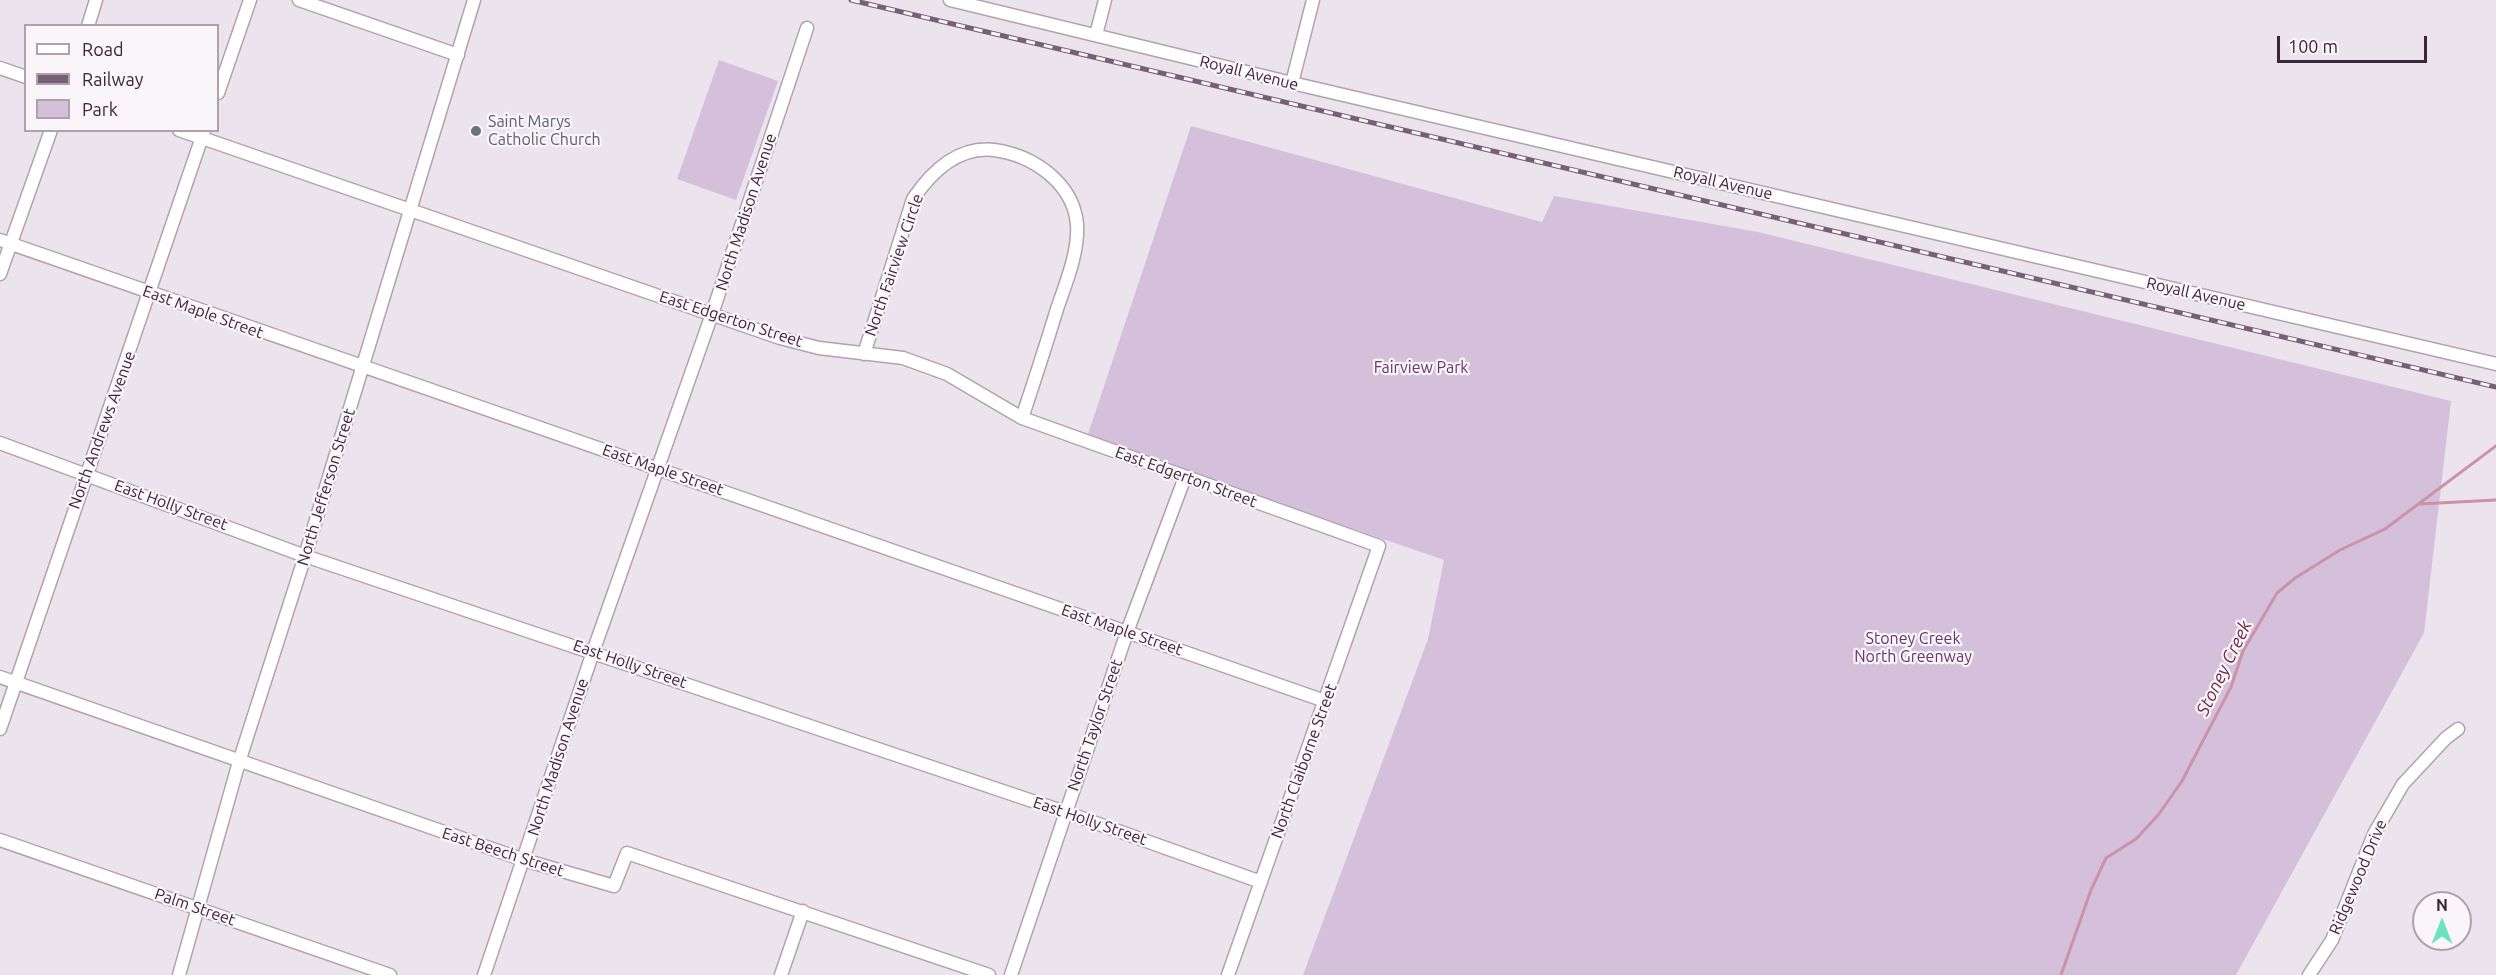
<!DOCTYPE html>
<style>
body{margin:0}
#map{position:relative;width:2496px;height:975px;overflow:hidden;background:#ece4ec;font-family:Ubuntu,sans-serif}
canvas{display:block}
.legend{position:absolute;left:24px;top:24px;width:195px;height:108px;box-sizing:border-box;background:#f9f5f9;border:2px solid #ada2ac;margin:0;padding:8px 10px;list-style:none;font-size:18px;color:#3c2538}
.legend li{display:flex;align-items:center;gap:12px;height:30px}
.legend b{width:30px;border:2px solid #ada2ac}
.north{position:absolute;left:2412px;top:891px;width:60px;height:60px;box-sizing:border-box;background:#f9f5f9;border:2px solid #ada2ac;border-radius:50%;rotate:0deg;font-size:16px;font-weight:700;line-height:24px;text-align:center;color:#3c2538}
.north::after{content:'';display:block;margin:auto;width:21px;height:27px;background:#6be3c1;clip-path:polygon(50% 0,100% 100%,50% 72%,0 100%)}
.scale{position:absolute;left:2277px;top:36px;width:150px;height:27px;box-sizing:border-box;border:3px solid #3c2538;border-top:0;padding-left:8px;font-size:18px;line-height:21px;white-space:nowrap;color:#3c2538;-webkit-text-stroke:4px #f9f5f9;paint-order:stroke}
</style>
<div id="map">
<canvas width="2496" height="975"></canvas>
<ul class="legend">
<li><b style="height:8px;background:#fff"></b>Road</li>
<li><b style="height:8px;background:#776073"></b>Railway</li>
<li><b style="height:16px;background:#d4c0db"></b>Park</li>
</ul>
<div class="north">N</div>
<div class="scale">100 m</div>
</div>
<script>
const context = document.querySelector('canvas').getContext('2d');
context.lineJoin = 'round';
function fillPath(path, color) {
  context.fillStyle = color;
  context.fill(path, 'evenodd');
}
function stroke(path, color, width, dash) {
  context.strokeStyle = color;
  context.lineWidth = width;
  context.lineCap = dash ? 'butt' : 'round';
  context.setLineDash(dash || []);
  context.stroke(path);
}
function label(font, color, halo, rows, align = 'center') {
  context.font = font + ' Ubuntu,sans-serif';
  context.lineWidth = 4.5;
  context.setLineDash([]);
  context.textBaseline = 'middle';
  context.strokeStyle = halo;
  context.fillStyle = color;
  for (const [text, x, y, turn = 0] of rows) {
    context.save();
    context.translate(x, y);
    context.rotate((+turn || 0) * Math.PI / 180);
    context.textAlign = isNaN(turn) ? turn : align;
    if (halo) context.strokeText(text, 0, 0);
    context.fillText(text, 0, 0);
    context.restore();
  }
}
fillPath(new Path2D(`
 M719 60 778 81 736 200 677 179Z
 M1191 126 1542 222 1554 196 1758 232 2451 401 2424 633 2236 975H1303L1428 639 1444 560 1087 437Z`), '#d4c0db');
stroke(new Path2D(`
 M2420 504 2496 500
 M2061 975 2091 890 2106 858 2136 839 2159 814 2182 781 2231 687 2243 651 2277 593 2295 578 2340 550 2385 529 2496 446`), '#cb92a8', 3);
const minor = new Path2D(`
 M299 0 458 55
 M950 0 1292 83 2496 364
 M88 26 96 0
 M1096 35 1105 0
 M0 68 26 77
 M1292 83 1313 0
 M218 93 250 0
 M179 130 780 338 819 348 903 358 947 374 1022 418 1379 546 1228 975
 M0 240 1325 701
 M0 274 51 130
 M864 354 913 199C932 171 958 146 994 150 1032 155 1073 182 1077 224 1079 251 1066 283 1057 309 1046 345 1034 382 1022 418
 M0 443 305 556 1065 812 1261 882
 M0 677 524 860 614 886 627 853 989 975
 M0 729 204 131
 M0 840 390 975
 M179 975 239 762 305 556 474 0
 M484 975 593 652 712 314 807 28
 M781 975 803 911
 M1011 975 1127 632 1185 477
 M2309 975 2332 940 2374 834 2403 784 2446 738 2458 729`);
stroke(minor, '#b0a3af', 15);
stroke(minor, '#fff', 12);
const rail = new Path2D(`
 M851 0 2496 387`);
stroke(rail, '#776073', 5);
stroke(rail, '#f9f5f9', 3, [9]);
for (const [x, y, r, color] of [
 [476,131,6,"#6b7280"]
]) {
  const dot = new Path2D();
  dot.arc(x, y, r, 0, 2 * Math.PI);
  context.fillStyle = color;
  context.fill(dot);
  stroke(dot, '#f9f5f9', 2);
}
label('16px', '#3c2538', '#f9f5f9', [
 ["Royall Avenue",1249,73,14],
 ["Royall Avenue",1723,183,13],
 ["North Madison Avenue",746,212,-72],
 ["North Fairview Circle",894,265,-71],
 ["Royall Avenue",2196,294,13],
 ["East Maple Street",203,312,20],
 ["East Edgerton Street",731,319,18],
 ["North Andrews Avenue",102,430,-70],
 ["East Maple Street",663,470,19],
 ["East Edgerton Street",1186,477,20],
 ["North Jefferson Street",326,487,-73],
 ["East Holly Street",171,505,20],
 ["East Maple Street",1122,630,19],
 ["East Holly Street",630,664,19],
 ["North Taylor Street",1095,725,-71],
 ["North Madison Avenue",558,757,-72],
 ["North Claiborne Street",1304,761,-70],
 ["East Holly Street",1090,821,19],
 ["East Beech Street",503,852,18],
 ["Ridgewood Drive",2358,877,-67],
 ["Palm Street",195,907,19]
]);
label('16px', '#5b616d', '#f9f5f9', [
 ["Saint Marys",488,122],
 ["Catholic Church",488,140]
], 'left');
label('16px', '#66346f', '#f9f5f9', [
 ["Fairview Park",1421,368],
 ["Stoney Creek",1913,639],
 ["North Greenway",1913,657]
]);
label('italic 18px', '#722642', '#f9f5f9', [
 ["Stoney Creek",2224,668,-64]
]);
</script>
